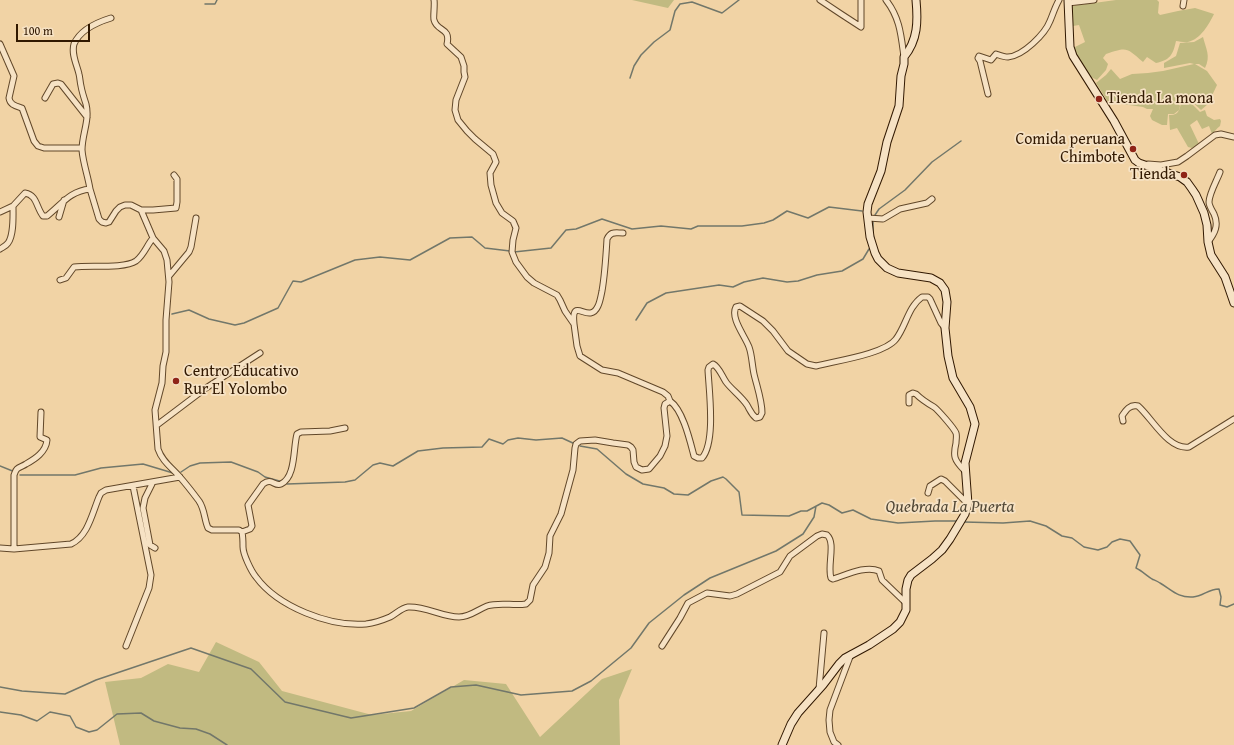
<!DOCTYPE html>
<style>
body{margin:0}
#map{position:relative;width:1234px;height:745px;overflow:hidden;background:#f1d3a5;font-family:"Gentium Book Plus",serif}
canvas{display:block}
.scale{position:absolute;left:16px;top:24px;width:74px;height:18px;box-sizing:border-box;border:2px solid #311800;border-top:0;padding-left:5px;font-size:12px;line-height:14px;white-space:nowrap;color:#311800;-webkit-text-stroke:3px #f6e2c4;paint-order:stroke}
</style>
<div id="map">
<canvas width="1234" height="745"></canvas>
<div class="scale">100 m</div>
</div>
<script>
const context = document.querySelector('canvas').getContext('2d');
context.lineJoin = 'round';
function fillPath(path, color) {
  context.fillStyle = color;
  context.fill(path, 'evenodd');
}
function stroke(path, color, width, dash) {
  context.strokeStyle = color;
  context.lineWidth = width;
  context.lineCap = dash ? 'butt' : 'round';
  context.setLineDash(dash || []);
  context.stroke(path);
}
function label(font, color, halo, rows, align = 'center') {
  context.font = font + ' "Gentium Book Plus",serif';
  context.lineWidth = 3.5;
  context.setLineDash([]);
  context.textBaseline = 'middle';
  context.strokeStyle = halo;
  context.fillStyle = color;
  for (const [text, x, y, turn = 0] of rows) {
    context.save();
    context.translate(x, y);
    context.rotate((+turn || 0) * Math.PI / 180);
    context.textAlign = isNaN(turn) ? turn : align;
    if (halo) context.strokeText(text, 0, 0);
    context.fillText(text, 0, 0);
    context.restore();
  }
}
fillPath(new Path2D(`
 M632 0H674L668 8Z
 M1116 0H1157L1159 2 1158 13 1160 15 1178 11 1195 8 1214 14C1209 24 1201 39 1188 42 1185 43 1179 41 1176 41 1173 55 1170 60 1156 63L1147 57 1143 62C1126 47 1127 47 1106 54L1103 58 1108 64 1106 70 1097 80 1089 76 1077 57 1073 48 1085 42 1079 25 1073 26 1072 6Z
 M1203 37C1206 49 1211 56 1205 68L1199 64H1195L1207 71 1217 85 1208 104 1201 110 1186 96 1183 97 1178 103 1180 106 1179 110 1174 114H1168L1167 125H1162L1152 120 1150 116 1153 109H1147L1143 107 1108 102 1096 83 1106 75 1111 69 1120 79 1132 74 1148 73 1163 71 1194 64 1190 63 1164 68V63L1176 56 1180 43 1194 42Z
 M1185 98 1189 101 1200 112 1205 110 1207 116 1214 120 1220 119 1221 121 1220 126C1217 128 1215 131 1212 134L1209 126 1202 129 1197 120 1190 125 1199 144 1192 148 1188 147 1177 128 1170 130 1169 115C1178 116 1180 110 1181 102Z
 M216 642 259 662 282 691 372 715 411 711 464 680 506 684 540 737 602 679 632 669 619 700 620 745H120L105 682 141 678 168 664 199 672Z`), '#c1ba81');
stroke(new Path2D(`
 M205 4H215L217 0
 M630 78 634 66 641 55 654 42 670 30 675 11 680 4 692 2 722 13 739 0
 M875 215 879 209 905 190 932 162 961 141
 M873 221V233L874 239
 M514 252 551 248 566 230 576 229 602 219 632 229 661 226 691 229 698 226H742L764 223 773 220 787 211 808 218 829 207 862 211
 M172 314 189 310 209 319 235 325 244 323 278 308 293 281 301 282 355 260 380 257 410 260 450 238 472 237 485 248 510 251
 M636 320 647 303 666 293 719 285 733 287 744 282 763 278 787 282 798 281 817 275 842 271 863 259 869 249
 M580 446 597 449 626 474 643 484 664 488 674 494 688 495 711 481 723 477 726 479 739 492 742 515 789 516 801 511H807L822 503 829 505 842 513 853 510 871 519 898 523 935 521H958
 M0 466 15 472
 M181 472 190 466 200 463 231 462 258 472 265 477 283 482
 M20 475H75L101 468 143 464 173 473
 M287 484 345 482 355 480 373 465 380 463 393 466 418 451 443 448 482 447 489 439 503 444 508 440 518 438 536 440 562 438 575 444
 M964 522 1003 523 1030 521 1046 526 1062 536 1072 538 1084 547 1098 550 1107 547 1112 542 1120 539 1130 541 1140 555 1136 568C1142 571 1146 575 1152 579 1154 580 1157 581 1160 583 1172 590 1178 598 1193 597 1204 596 1208 589 1219 589L1221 597 1220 605 1227 607 1234 604
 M0 687 22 691 65 694 96 680 191 648 251 669 285 702 351 718 414 708 451 687 476 685 521 695 572 691 591 681 631 648 649 623 684 595 710 578 776 551 803 534 814 517 816 506
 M0 712 21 715 37 721 50 712 70 716 76 727 89 732 97 730 117 714 141 713 154 721 180 728 196 729 210 734 227 745`), '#72776a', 1.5);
const street = new Path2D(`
 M434 0C435 4 433 18 434 20 437 32 451 27 447 44L461 57 464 66V72L465 77 456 100 455 110 458 120 467 131 475 139 493 154 496 162 490 173 491 185 496 203 502 213 513 221 516 228 513 240 512 252 516 262 527 277 534 283 557 295 560 300 565 311 574 324 577 346 580 356 602 370 618 373 663 392 668 396 670 401
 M820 0 841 14 861 27V0
 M886 0C900 18 901 35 904 57
 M1068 3 1094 0
 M1183 6 1184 0
 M0 44 14 76 9 98C10 105 16 106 22 108L34 141 38 146 44 148H82
 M988 94 980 61 978 58 979 56 991 60 996 54C999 55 1004 57 1008 57 1023 56 1045 34 1050 21 1053 14 1055 7 1059 0
 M45 98 53 84 58 83 61 84 87 117
 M1148 164 1161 165 1178 162 1187 156 1215 135 1221 134 1234 137
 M90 189C88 176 83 163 82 150 82 134 90 120 86 104 84 98 82 92 81 86 80 82 80 78 79 74 77 65 71 54 74 44 80 30 98 22 111 18
 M141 210H153L176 208 177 202V179L174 175
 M0 212 13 206 25 193C37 195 36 207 43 216H47C62 204 70 191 90 189L99 219 102 222 106 223 109 222 116 211 120 207 125 205H131L141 210 153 238 164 251 167 260 169 282 166 320V352L163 366 162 383 155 410 158 449C162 461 171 467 179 476 186 484 193 493 199 501 205 510 204 519 208 528L212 530H239L242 532C243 537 243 541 243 547 243 554 251 571 256 577 278 607 330 627 366 624 374 623 383 620 390 617 396 614 401 608 408 607 426 606 442 617 459 617 470 617 477 610 487 606 499 602 514 606 526 604L530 600 533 585 545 567 549 553 550 536 561 514 573 470 575 448 576 444 580 441 595 440 613 443 628 445 631 447 633 450 634 462 636 467 642 470 649 469 660 456 665 446 667 436 664 408 665 404 670 401C683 410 690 441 694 456L698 458H702C716 442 709 391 708 370L709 367 713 364C719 367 722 376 726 382 732 390 741 396 747 405 750 410 751 414 756 418L760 417 762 413C762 400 757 387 754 374 752 365 752 355 749 347 745 336 730 318 736 307L740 306 763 321 773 331 788 351 807 364 816 366C835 361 885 354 896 339 906 326 908 307 922 297H928L930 299 941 323 945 328
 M59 217 64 200
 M868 218 883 219 900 209 927 203 932 199
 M1208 242C1215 233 1219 225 1214 214 1212 210 1209 206 1209 202 1209 194 1217 180 1220 172
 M0 249C3 247 6 246 8 243 14 235 13 216 13 206
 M169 276 189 252 191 247 196 218
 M60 280 66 278 74 267C89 265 124 269 136 261 144 255 147 245 153 238
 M574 324C571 294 589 326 598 306 600 302 601 296 602 291 605 274 606 256 607 239 611 231 615 233 623 233
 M909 403V395L913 393 916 394C921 399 927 403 934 407 938 410 954 428 956 433 957 436 956 440 956 443 953 456 954 460 964 470
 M1123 421 1122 416C1126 410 1130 404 1138 406 1152 418 1168 450 1189 447L1234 419
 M157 425 206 388 260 353
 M153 482 145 498 143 508 150 545 155 548
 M928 493 930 486 941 479 945 481 968 504
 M242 532 250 529 252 526 248 505 263 484C272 477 274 487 281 484 296 477 293 448 297 434L301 432 330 431 345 428
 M0 548 14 549 71 544C88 536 92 514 99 497L101 493 106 490 180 477
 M14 549V475C15 473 15 471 17 469 19 467 23 466 26 464 35 459 46 452 47 440L40 437 41 412
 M126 646 149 588 151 575 133 486
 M662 646 680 618 688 603 707 593 730 596 737 594 780 572 790 556 817 536 822 534 827 535C836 543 827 566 831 578L833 579C846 575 866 565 879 571L882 580 906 603
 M819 689 824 633
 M838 745 834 742 830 732 829 720 830 710 851 654`);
const secondary = new Path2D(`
 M1068 0 1070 47 1073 56 1114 121 1135 160 1139 163 1180 177 1187 182 1192 189 1196 195 1204 213 1207 225 1208 242 1211 255 1225 277 1234 303
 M782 745 791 724 798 713 823 685 839 664 845 658 869 645 893 629 900 622 906 610V589L908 580 911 575 932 559 942 550 950 539 965 514 968 504 965 463 975 424 970 407 953 378 948 356 945 328 947 302 945 290 940 283 931 278 898 273 887 268 878 259 875 253 870 237 867 212 868 204 881 171 887 142 899 106 901 76 904 64V57C918 40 918 21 916 0`);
stroke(street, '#614729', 7);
stroke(secondary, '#311800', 9);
stroke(street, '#f6e2c4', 5);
stroke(secondary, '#f6e2c4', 7);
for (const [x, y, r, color] of [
 [1099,99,4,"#8f2418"],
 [1133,149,4,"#8f2418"],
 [1184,175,4,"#8f2418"],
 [176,381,4,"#8f2418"]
]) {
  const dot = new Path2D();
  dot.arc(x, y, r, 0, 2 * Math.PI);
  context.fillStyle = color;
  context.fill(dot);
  stroke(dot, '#f6e2c4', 1.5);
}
label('16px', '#311800', '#f6e2c4', [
 ["Tienda La mona",1107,99],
 ["Comida peruana",1125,140,"right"],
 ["Chimbote",1125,158,"right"],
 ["Tienda",1176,175,"right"],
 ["Centro Educativo",184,372],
 ["Rur El Yolombo",184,390]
], 'left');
label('italic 17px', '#514735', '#f6e2c4', [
 ["Quebrada La Puerta",950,508]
]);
</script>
